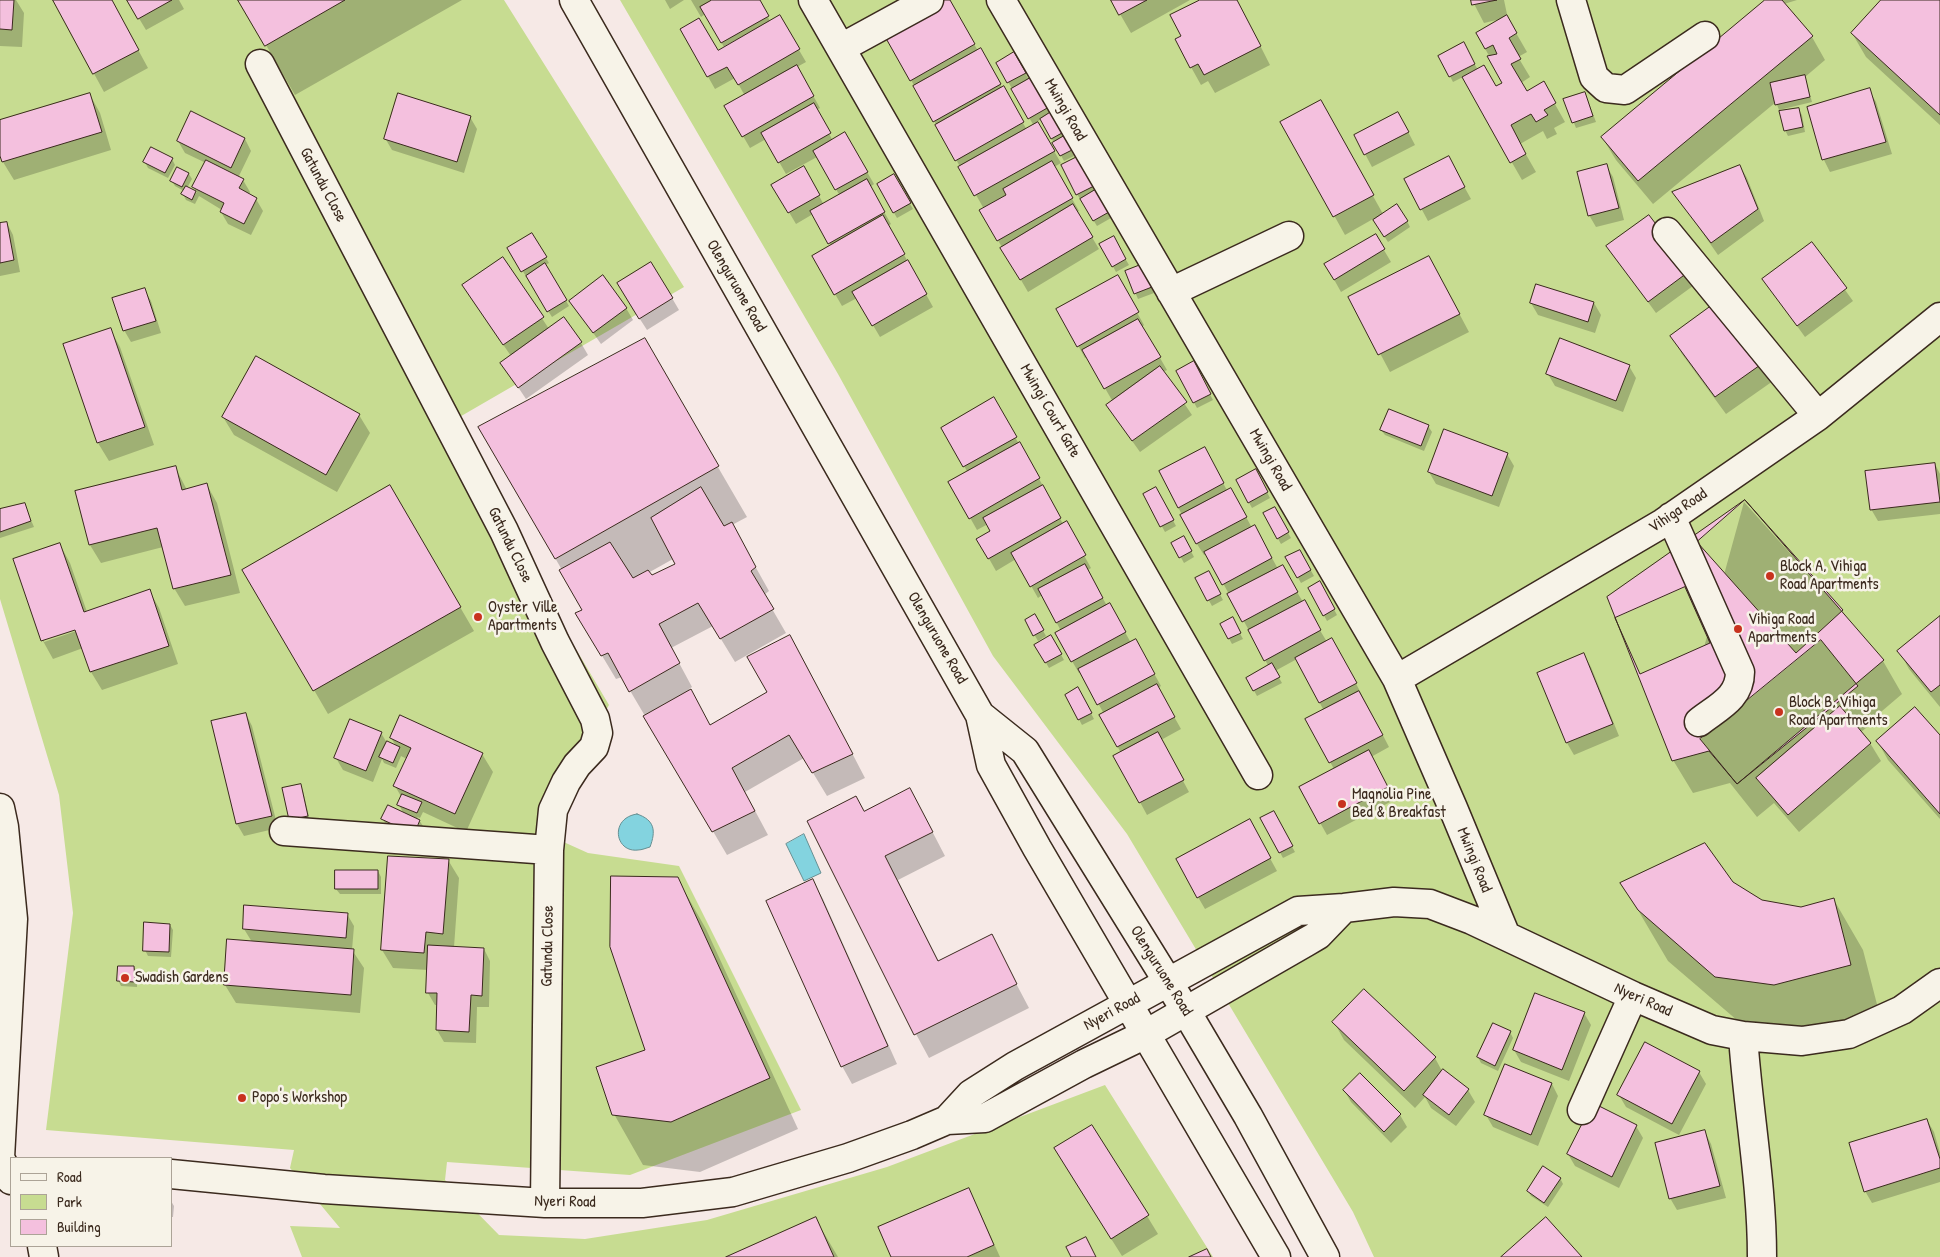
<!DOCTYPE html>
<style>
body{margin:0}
#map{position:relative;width:1940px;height:1257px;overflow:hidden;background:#f6e9e6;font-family:"Patrick Hand",sans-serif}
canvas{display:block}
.legend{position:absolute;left:10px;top:1157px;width:162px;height:90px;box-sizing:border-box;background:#f7f3e8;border:1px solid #aca397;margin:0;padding:6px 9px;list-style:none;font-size:15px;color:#3b2a1e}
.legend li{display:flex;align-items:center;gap:10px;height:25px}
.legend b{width:25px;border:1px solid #aca397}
</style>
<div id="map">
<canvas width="1940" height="1257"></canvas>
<ul class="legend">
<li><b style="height:6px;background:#f7f3e8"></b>Road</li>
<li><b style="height:14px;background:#c7dc91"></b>Park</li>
<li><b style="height:14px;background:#f4c0de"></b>Building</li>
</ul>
</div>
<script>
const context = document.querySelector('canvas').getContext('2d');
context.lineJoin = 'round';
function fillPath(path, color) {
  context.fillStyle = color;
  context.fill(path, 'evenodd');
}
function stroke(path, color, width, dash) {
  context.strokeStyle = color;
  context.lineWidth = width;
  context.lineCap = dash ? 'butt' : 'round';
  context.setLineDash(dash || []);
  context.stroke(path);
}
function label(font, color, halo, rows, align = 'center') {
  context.font = font + ' "Patrick Hand",sans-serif';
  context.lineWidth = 5;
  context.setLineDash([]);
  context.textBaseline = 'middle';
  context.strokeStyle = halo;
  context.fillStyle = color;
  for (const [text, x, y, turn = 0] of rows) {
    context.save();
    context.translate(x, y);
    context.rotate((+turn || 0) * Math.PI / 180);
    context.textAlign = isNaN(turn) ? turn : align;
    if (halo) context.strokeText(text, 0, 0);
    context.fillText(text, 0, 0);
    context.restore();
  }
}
fillPath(new Path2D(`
 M0 0H504L684 287 444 426 609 705 537 830 588 853 679 866 801 1110 630 1175 447 1162 445 1180 499 1235 585 1239 707 1220 887 1167 1105 1085 1213 1257H302L290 1226 340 1228 290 1168 294 1150 46 1130 73 913 59 795 0 599Z
 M620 0H1940V1257H1374L1353 1212 1127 834 993 656 838 374Z`), '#c7dc91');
const water = new Path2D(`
 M637 814C655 820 656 831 650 847 646 848 642 850 638 850 615 853 609 818 637 814Z
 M804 834 821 873 804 881 786 844Z`);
fillPath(water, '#83d3df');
stroke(water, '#668f92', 1);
fillPath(new Path2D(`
 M0 0H16L24 13 22 47 0 46Z
 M54 0H111L148 68 104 92Z
 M128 0H179L184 9 146 30Z
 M240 0H462L295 95Z
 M665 0H684L670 9Z
 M691 0H758L770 21 779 16 806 62 797 67 820 108 816 110 833 141 845 134 874 184 870 187 891 224 888 226 933 307 880 337 857 298 842 306 813 256 831 246 813 214 796 224 773 185 804 168 824 205 840 196 817 157 786 174 766 139 750 148 726 107 745 96 735 78 715 89 681 29 717 51 724 47 705 14 701 17Z
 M945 0H949L978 51 980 50 1027 130 1034 126 997 63 1014 54 1029 80 1031 79 1074 156 1064 161 1041 119 1037 122 1061 163 1054 167 1079 211 1077 212 1099 249 1028 292 981 211 984 209 885 34Z
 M1112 0H1190L1131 33Z
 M1202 0H1237L1270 65 1215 93 1208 81 1201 85 1191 67Z
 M1472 0H1504L1508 19 1527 52 1518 57 1530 77 1521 83 1526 93 1543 83 1565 122 1554 128 1557 134 1547 139 1543 131 1520 144 1536 172 1522 180 1463 77 1453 82 1440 57 1463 44 1478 70 1495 88 1504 83 1477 34 1501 19 1484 23Z
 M1763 0H1797L1784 4 1812 37 1825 60 1805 77 1812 102 1779 110 1776 102 1653 204 1616 160 1602 137 1765 2Z
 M1883 0H1940V125L1866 57 1852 33Z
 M1869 90 1876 102 1892 154 1830 172 1824 160 1808 107Z
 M1585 93 1596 122 1576 128 1565 100Z
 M90 95 100 113 111 150 14 180 3 162 0 152V122Z
 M1798 109 1802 115 1805 132 1788 136 1785 130Z
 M470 117 477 129 464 173 392 150 385 138Z
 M1330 119 1383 214 1407 221 1410 227 1388 242 1373 219 1345 235 1282 122Z
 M1405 126 1415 145 1372 167 1355 135Z
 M245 139 251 151 238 178 243 180 250 192 249 195 256 199 263 211 251 235 228 224 221 212 222 210 199 196 195 204 186 200 183 194 184 191 175 186 172 181 189 174 192 179 187 188 197 193 194 187 206 163 185 153 178 141Z
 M172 159 175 165 168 178 148 168 145 162Z
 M1082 163 1095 192 1111 218 1097 226 1077 194Z
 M1606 165 1613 177 1624 220 1596 227 1589 215Z
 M1740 166 1747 178 1764 221 1718 255 1674 192Z
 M1455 170 1471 199 1428 221 1406 180Z
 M894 176 913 209 897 218 878 185Z
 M1649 216 1697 283 1656 313 1608 247Z
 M7 223 13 235 20 272 0 276V224Z
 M532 235 549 263 545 265 569 306 552 317 508 248Z
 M1375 235 1391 262 1341 292 1326 265Z
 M1113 238 1129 265 1116 272 1101 244Z
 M1812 244 1853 301 1805 337 1764 280Z
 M1429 257 1469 332 1390 372 1350 297Z
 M503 259 549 329 581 343 588 355 526 399 502 363 511 356 471 298Z
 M1146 271 1154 293 1138 299 1127 272Z
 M1117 277 1144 325 1142 327 1167 370 1163 372 1192 415 1140 452 1115 417 1113 402 1087 357 1085 358 1058 309Z
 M144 289 151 301 161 333 131 342 124 330Z
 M625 296 672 298 679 310 647 330Z
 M571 301 626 308 633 320 601 344Z
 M1531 303H1594L1601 315 1595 333 1538 315Z
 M1717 303 1773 381 1726 414 1682 354 1672 336Z
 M110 329 120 347 154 445 109 461 98 443 64 345Z
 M644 340 747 517 732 525 769 591 764 595 786 633 735 662 713 626 671 648 692 687 689 689 710 726 768 693 804 661 865 778 827 796 804 758 745 792 768 835 727 855 622 677 616 679 577 614 583 611 562 570 480 428ZM673 559 676 565 651 577 648 573Z
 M1193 363 1213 400 1197 408 1177 371Z
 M1629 366 1636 378 1623 412 1555 386 1548 374Z
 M993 399 1046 491 1063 524 1066 523 1091 568 1088 570 1107 606 1110 605 1131 643 1142 652 1161 686 1158 688 1181 729 1161 740 1189 792 1147 815 1115 756 1121 753 1101 716 1104 714 1081 672 1079 673 1072 661 1061 631 1042 595 1038 598 1016 559 996 571 978 539 992 531 988 524 977 530 950 482 968 473 943 428Z
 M359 415 370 433 337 492 234 435 223 417Z
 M1428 426 1432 432 1424 451 1385 435 1381 430Z
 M1204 449 1228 492 1238 502 1252 528 1261 538 1278 569 1282 567 1327 642 1339 651 1389 747 1371 757 1394 800 1327 835 1300 787 1334 769 1307 720 1324 711 1297 659 1275 671 1282 683 1257 696 1247 678 1269 667 1207 554 1204 555 1197 544 1160 472Z
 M1507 454 1514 466 1499 507 1436 484 1429 472Z
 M1935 464 1940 474V514L1878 521 1871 509Z
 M175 467 187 490 207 485 217 503 240 593 185 606 174 588 163 547 101 563 90 545 77 492Z
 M1256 471 1270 498 1252 508 1237 481Z
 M390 487 474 631 328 714 244 570Z
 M1156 489 1176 526 1165 532 1145 495Z
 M1744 502 1842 611 1849 622 1883 661 1902 694 1875 717 1876 720 1861 732 1870 743 1881 761 1799 832 1774 803 1757 817 1730 783 1693 793 1673 760Z
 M24 504 34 527 0 538V510Z
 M1274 509 1291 538 1281 544 1264 514Z
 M1184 538 1194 557 1184 563 1173 543Z
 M60 545 70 563 87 612 149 590 159 608 178 664 102 690 91 672 83 648 53 659 43 641 15 560ZM81 627 82 629 44 642V639Z
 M1300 551 1314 576 1301 583 1287 558Z
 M1208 573 1223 600 1212 606 1197 579Z
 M1320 583 1337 615 1327 621 1310 589Z
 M1035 616 1046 636 1038 641 1026 620Z
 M1940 618V707L1909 669 1899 651Z
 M1232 619 1243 639 1232 644 1221 624Z
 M1051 637 1064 660 1049 668 1036 645Z
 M1584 655 1591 667 1619 736 1574 755 1567 743 1538 674Z
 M1078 689 1094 719 1082 725 1066 695Z
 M246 714 252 726 278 828 244 836 237 824 212 722Z
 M381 733 387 743 396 746 391 738 482 754 493 772 466 832 423 812 420 818 417 817 423 826 417 839 386 825 383 819 404 814 399 805 402 798 395 786 407 759 401 756 396 768 384 763 382 759 373 782 343 770 336 758Z
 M1940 737V819L1888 760 1878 742Z
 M300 785 303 791 310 821 294 825Z
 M910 789 945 856 898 880 939 962 991 936 1029 1008 929 1058 916 1034 864 812Z
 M1273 813 1295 852 1283 858 1262 819Z
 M1256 833 1277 871 1205 909 1198 897Z
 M448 860 459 878 454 947 484 949 490 961 489 1007H477L476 1043 444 1042 437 1030 438 1005H435L428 993 429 970 393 968 382 950Z
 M378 871 381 877V894H340L336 889Z
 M677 878 706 929 798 1129 700 1172 643 1165 614 1114 647 1051Z
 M813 881 823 899 897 1064 852 1084 842 1066Z
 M1622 883H1732L1762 901 1801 908 1834 900 1863 950 1880 1016 1804 1035 1745 1027 1668 961Z
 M347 914 354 926 352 950 364 968 360 1013 236 1003 225 985 252 942 244 929Z
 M170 925 173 930 171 957 148 956 145 950Z
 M134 967 137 973V987L121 986 118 980Z
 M1365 990 1435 1058 1442 1071 1468 1090 1475 1102 1456 1126 1431 1108 1425 1097 1415 1108 1344 1040 1334 1022Z
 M1584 1013 1591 1025 1569 1081 1521 1062 1514 1050Z
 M1510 1032 1513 1038 1498 1071 1481 1063 1478 1057Z
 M1506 1065 1552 1084 1558 1096 1538 1146 1493 1127 1486 1115Z
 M1699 1072 1706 1084 1679 1135 1626 1107 1619 1095Z
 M1360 1074 1400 1115 1407 1127 1391 1143 1351 1102 1344 1090Z
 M1927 1120 1934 1132 1940 1153V1182L1872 1203 1865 1191Z
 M1092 1126 1158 1234 1122 1256 1066 1167Z
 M1636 1126 1643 1138 1619 1188 1575 1166 1568 1154Z
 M1705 1132 1711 1144 1726 1198 1677 1210 1670 1198Z
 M1560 1178 1563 1184 1548 1207 1531 1196 1528 1191Z
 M968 1190 978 1208 1000 1257H892Z
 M171 1201 174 1206 173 1217H171Z
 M815 1218 838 1257H729Z`), '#0003');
const building = new Path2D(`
 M0 0H14L12 30 0 29Z
 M53 0H112L139 50 93 74Z
 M127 0H172L138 19Z
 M238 0H345L265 46Z
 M712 0H760L769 16 721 43 700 7Z
 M942 0H950L975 44 910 81 883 33Z
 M1111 0H1147L1119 15Z
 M1200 0H1237L1261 46 1204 75 1198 64 1190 68 1175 39 1181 36 1170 15Z
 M1471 0H1497L1472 5Z
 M1765 0H1782L1813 36 1638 181 1601 137Z
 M1881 0H1940V115L1851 33Z
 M780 15 800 49 738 85 727 67 707 77 680 29 699 18 718 50Z
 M1507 15 1517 33 1509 38 1521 59 1511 64 1527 91 1544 81 1556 103 1544 110 1548 115 1536 122 1531 114 1511 125 1526 154 1510 163 1462 77 1484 65 1496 86 1502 83 1487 56 1497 54 1493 45 1485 49 1476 33Z
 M1464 42 1475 64 1449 77 1438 56Z
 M981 48 1001 84 933 122 913 86Z
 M1014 52 1026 73 1007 83 996 63Z
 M797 65 814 96 742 137 724 106Z
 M1805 75 1810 97 1775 105 1770 83Z
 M1032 77 1049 107 1028 119 1011 89Z
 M1004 86 1024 122 955 161 935 125Z
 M1870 88 1886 142 1822 160 1807 107Z
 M1585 92 1593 116 1572 123 1563 99Z
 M90 93 102 132 2 162 0 156V120Z
 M398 93 471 116 457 162 384 139Z
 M1321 100 1374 195 1333 217 1280 122Z
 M814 103 831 133 778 163 761 133Z
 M1799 108 1803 127 1784 131 1779 111Z
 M191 111 245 138 231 168 177 141Z
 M1051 112 1062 133 1051 139 1040 119Z
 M1398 112 1409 132 1364 155 1354 135Z
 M1038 122 1055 151 974 196 958 167Z
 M845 132 868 172 835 190 813 151Z
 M1064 136 1072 150 1060 156 1052 143Z
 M151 147 173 158 165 173 143 162Z
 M1079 156 1094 186 1076 195 1061 165Z
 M1449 156 1465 187 1420 210 1404 179Z
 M206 160 244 179 239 188 257 198 244 224 220 212 224 203 192 187Z
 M1052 161 1073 198 997 241 979 210 1006 195 1003 189Z
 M1607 164 1619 208 1588 216 1577 172Z
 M1740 165 1758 209 1711 243 1672 192Z
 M804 166 820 195 788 213 771 185Z
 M177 167 189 173 182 187 170 181Z
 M894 174 911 203 893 213 877 184Z
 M867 179 885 212 828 244 810 211Z
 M186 186 196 191 192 200 181 194Z
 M1095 190 1109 212 1093 221 1080 199Z
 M1073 204 1093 237 1020 280 1000 248Z
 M1397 204 1408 221 1384 237 1373 220Z
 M883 215 905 254 834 295 812 256Z
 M1649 215 1691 270 1648 302 1606 246Z
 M7 222 14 260 0 263V223Z
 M532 233 547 257 521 272 507 248Z
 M1376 234 1385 249 1334 280 1324 264Z
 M1114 236 1126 259 1112 267 1099 244Z
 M1812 242 1847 288 1797 326 1762 279Z
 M1429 256 1460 314 1378 355 1348 297Z
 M503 257 544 317 503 345 462 285Z
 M908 260 927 294 872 326 852 292Z
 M651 262 673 298 639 319 617 283Z
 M545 263 567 300 547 312 526 276Z
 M1143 264 1152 287 1134 294 1125 271Z
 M603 275 627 308 593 333 569 301Z
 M1118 275 1139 312 1077 347 1056 309Z
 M1536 284 1594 302 1588 322 1530 303Z
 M145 288 156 321 123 331 112 298Z
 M1718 301 1763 363 1715 397 1670 336Z
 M564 317 582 342 518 388 500 363Z
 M1138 319 1161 357 1104 389 1082 350Z
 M111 328 145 427 97 443 63 344Z
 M645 338 719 466 555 559 478 427Z
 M1560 338 1630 365 1616 401 1546 374Z
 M256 356 360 414 326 475 222 417Z
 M1194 361 1211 394 1193 403 1176 371Z
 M1160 366 1187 402 1132 441 1106 405Z
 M994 397 1017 437 963 467 941 428Z
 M1389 409 1429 425 1421 446 1380 430Z
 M1444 429 1508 453 1492 496 1428 472Z
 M1020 442 1040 478 969 519 948 482Z
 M1205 447 1224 483 1178 508 1159 471Z
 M1935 463 1940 502 1870 510 1865 471Z
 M176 466 182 490 207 483 231 575 173 589 157 528 89 545 75 491Z
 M1256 469 1268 492 1248 503 1236 480Z
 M390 485 461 607 313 691 242 570Z
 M1043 485 1061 518 988 559 976 539 990 531 983 518Z
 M701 487 724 526 732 522 756 567 751 571 774 609 720 639 698 603 659 624 680 663 629 692 608 653 601 656 575 613 582 610 559 570 610 542 633 578 648 570 652 575 675 564 651 518Z
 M1156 487 1174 520 1160 527 1143 494Z
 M1231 488 1247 517 1196 544 1180 515Z
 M1745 500 1843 610 1796 653 1697 542Z
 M1745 500 1884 660 1737 784 1709 751 1672 761 1607 597Z
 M25 503 31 521 0 532V509Z
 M1275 507 1289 532 1277 539 1263 513Z
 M1067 521 1086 555 1030 587 1011 553Z
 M1255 525 1272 558 1222 585 1204 552Z
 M1184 536 1192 551 1179 558 1171 543Z
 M60 543 84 612 150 589 169 646 90 672 75 630 41 641 13 559Z
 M1300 550 1311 570 1297 578 1285 557Z
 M1085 564 1103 598 1056 623 1038 589Z
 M1283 565 1298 592 1242 622 1227 594Z
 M1209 571 1221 594 1207 601 1195 578Z
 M1320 581 1335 609 1323 616 1308 588Z
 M1685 587 1710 643 1640 674 1615 618Z
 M1305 600 1321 630 1264 661 1248 630Z
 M1110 603 1126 632 1071 662 1055 633Z
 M1035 614 1044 630 1033 636 1025 620Z
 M1940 616V685L1931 692 1897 651Z
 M1233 617 1241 633 1228 639 1220 624Z
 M790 635 853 754 812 773 789 735 732 768 755 811 712 832 643 716 691 689 710 725 767 692 747 657Z
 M1051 635 1062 654 1045 663 1034 645Z
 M1332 638 1357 683 1319 703 1295 658Z
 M1136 639 1155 674 1097 705 1078 669Z
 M1821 640 1858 686 1737 784 1700 739Z
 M1584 653 1613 724 1566 743 1537 673Z
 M1272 663 1280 677 1253 691 1246 678Z
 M1157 684 1175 717 1117 747 1099 715Z
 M1078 687 1092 713 1078 720 1065 695Z
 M1359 691 1383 735 1329 763 1305 719Z
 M1840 706 1871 743 1788 815 1756 778Z
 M1915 707 1940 735V814L1876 741Z
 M246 713 272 816 236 824 211 721Z
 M400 715 483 753 455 814 393 786 411 748 390 738Z
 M350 719 382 732 366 771 334 758Z
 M1158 732 1184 780 1139 803 1113 756Z
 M387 741 400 747 393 763 379 757Z
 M1369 750 1388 787 1319 824 1299 787Z
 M301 784 308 816 289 820 282 788Z
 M910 788 933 832 885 856 938 961 992 934 1017 984 914 1035 807 821 856 796 864 811Z
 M402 794 422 802 417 813 397 805Z
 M388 805 420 820 414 834 381 819Z
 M1274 811 1293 846 1279 853 1260 818Z
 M1250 819 1271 858 1197 898 1176 859Z
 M1705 843 1733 882 1762 900 1801 907 1834 898 1851 965 1774 985 1715 977 1638 910 1620 883Z
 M388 856 449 859 443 934 426 932 424 953 381 950Z
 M335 870H378V889H335Z
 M611 876 678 877 770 1078 671 1122 612 1115 596 1067 645 1050 610 947Z
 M813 879 888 1046 841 1067 766 901Z
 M244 905 348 913 346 938 243 929Z
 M144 922 170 924 169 952 143 951Z
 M227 939 354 949 351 995 224 985Z
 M428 945 484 948 482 996 471 995 469 1032 436 1030 437 993H426Z
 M118 966H134L135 982 117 981Z
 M1364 989 1436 1057 1404 1091 1332 1022Z
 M1535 993 1585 1012 1562 1070 1513 1050Z
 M1493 1023 1511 1031 1495 1066 1477 1057Z
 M1645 1042 1700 1071 1672 1124 1617 1095Z
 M1505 1064 1552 1083 1531 1135 1484 1115Z
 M1443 1069 1469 1089 1449 1115 1423 1095Z
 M1360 1073 1401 1114 1384 1132 1343 1090Z
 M1593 1103 1637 1125 1612 1177 1567 1154Z
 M1927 1119 1940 1159V1168L1864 1192 1849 1143Z
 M1092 1125 1149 1215 1111 1239 1054 1148Z
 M1705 1130 1720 1186 1669 1199 1655 1143Z
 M1543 1166 1561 1178 1544 1203 1527 1191Z
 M969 1188 994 1245 967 1257H891L878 1227Z
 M816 1217 834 1257H726Z
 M1546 1217 1582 1257H1501Z
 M1086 1237 1096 1257H1071L1066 1247Z
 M1207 1249 1211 1257H1189Z`);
fillPath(building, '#f4c0de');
stroke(building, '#3b2a1e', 1);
const minor = new Path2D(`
 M813 0 1258 775
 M1001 0 1397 679 1453 808 1506 936
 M1571 0 1594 77 1606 88 1625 90 1705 36
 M841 48 929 0
 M260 64 504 531 555 642 595 719 598 733 594 747 577 765 566 782 553 810 549 850 545 1203
 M1667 232 1818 416
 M1171 292 1289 236
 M1671 517 1740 672C1740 698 1718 707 1699 722
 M1397 679 1663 523 1818 416 1940 317
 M0 808 4 827 13 919 0 1158 11 1180
 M284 831 549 850
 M1743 1036C1748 1110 1762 1183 1762 1257
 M1582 1110 1633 996
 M947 1120 971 1094 1015 1066 1298 911 1344 908 1394 902 1430 904 1472 920 1633 996 1712 1030 1743 1036 1802 1041 1849 1034 1902 1010 1940 983
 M171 1174 324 1189 545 1203H642L733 1192 848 1158 912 1135 947 1120 985 1118 1084 1064 1146 1034 1306 942 1318 935 1344 908
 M42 1246 44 1257`);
const tertiary = new Path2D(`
 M574 0 980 715 1025 751 1186 1011 1248 1116 1325 1257
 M980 715 991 765 1037 848 1276 1257`);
stroke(minor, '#3b2a1e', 31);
stroke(tertiary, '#3b2a1e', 31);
stroke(minor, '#f7f3e8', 28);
stroke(tertiary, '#f7f3e8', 28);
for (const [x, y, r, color] of [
 [1770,576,5,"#c8321e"],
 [478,617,5,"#c8321e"],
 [1738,629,5,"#c8321e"],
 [1779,712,5,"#c8321e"],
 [1342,804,5,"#c8321e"],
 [125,978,5,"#c8321e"],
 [242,1098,5,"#c8321e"]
]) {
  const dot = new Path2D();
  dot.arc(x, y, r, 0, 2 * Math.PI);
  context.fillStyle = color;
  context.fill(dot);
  stroke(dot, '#f7f3e8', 2);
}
label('16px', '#3b2a1e', '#f7f3e8', [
 ["Mwingi Road",1065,110,60],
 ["Gatundu Close",323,185,62],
 ["Olenguruone Road",736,286,60],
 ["Mwingi Court Gate",1050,411,60],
 ["Mwingi Road",1270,460,60],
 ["Vihiga Road",1678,511,-34],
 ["Gatundu Close",510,545,64],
 ["Olenguruone Road",937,638,60],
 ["Mwingi Road",1474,860,68],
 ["Gatundu Close",548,946,-89],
 ["Olenguruone Road",1161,971,58],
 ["Nyeri Road",1643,1000,24],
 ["Nyeri Road",1112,1012,-29],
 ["Nyeri Road",565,1202,1]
]);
label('16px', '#3b2a1e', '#f7f3e8', [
 ["Block A, Vihiga",1780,567],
 ["Road Apartments",1780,585],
 ["Oyster Ville",488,608],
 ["Apartments",488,626],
 ["Vihiga Road",1748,620],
 ["Apartments",1748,638],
 ["Block B, Vihiga",1789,703],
 ["Road Apartments",1789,721],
 ["Magnolia Pine",1352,795],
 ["Bed & Breakfast",1352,813],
 ["Swadish Gardens",135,978],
 ["Popo's Workshop",252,1098]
], 'left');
</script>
